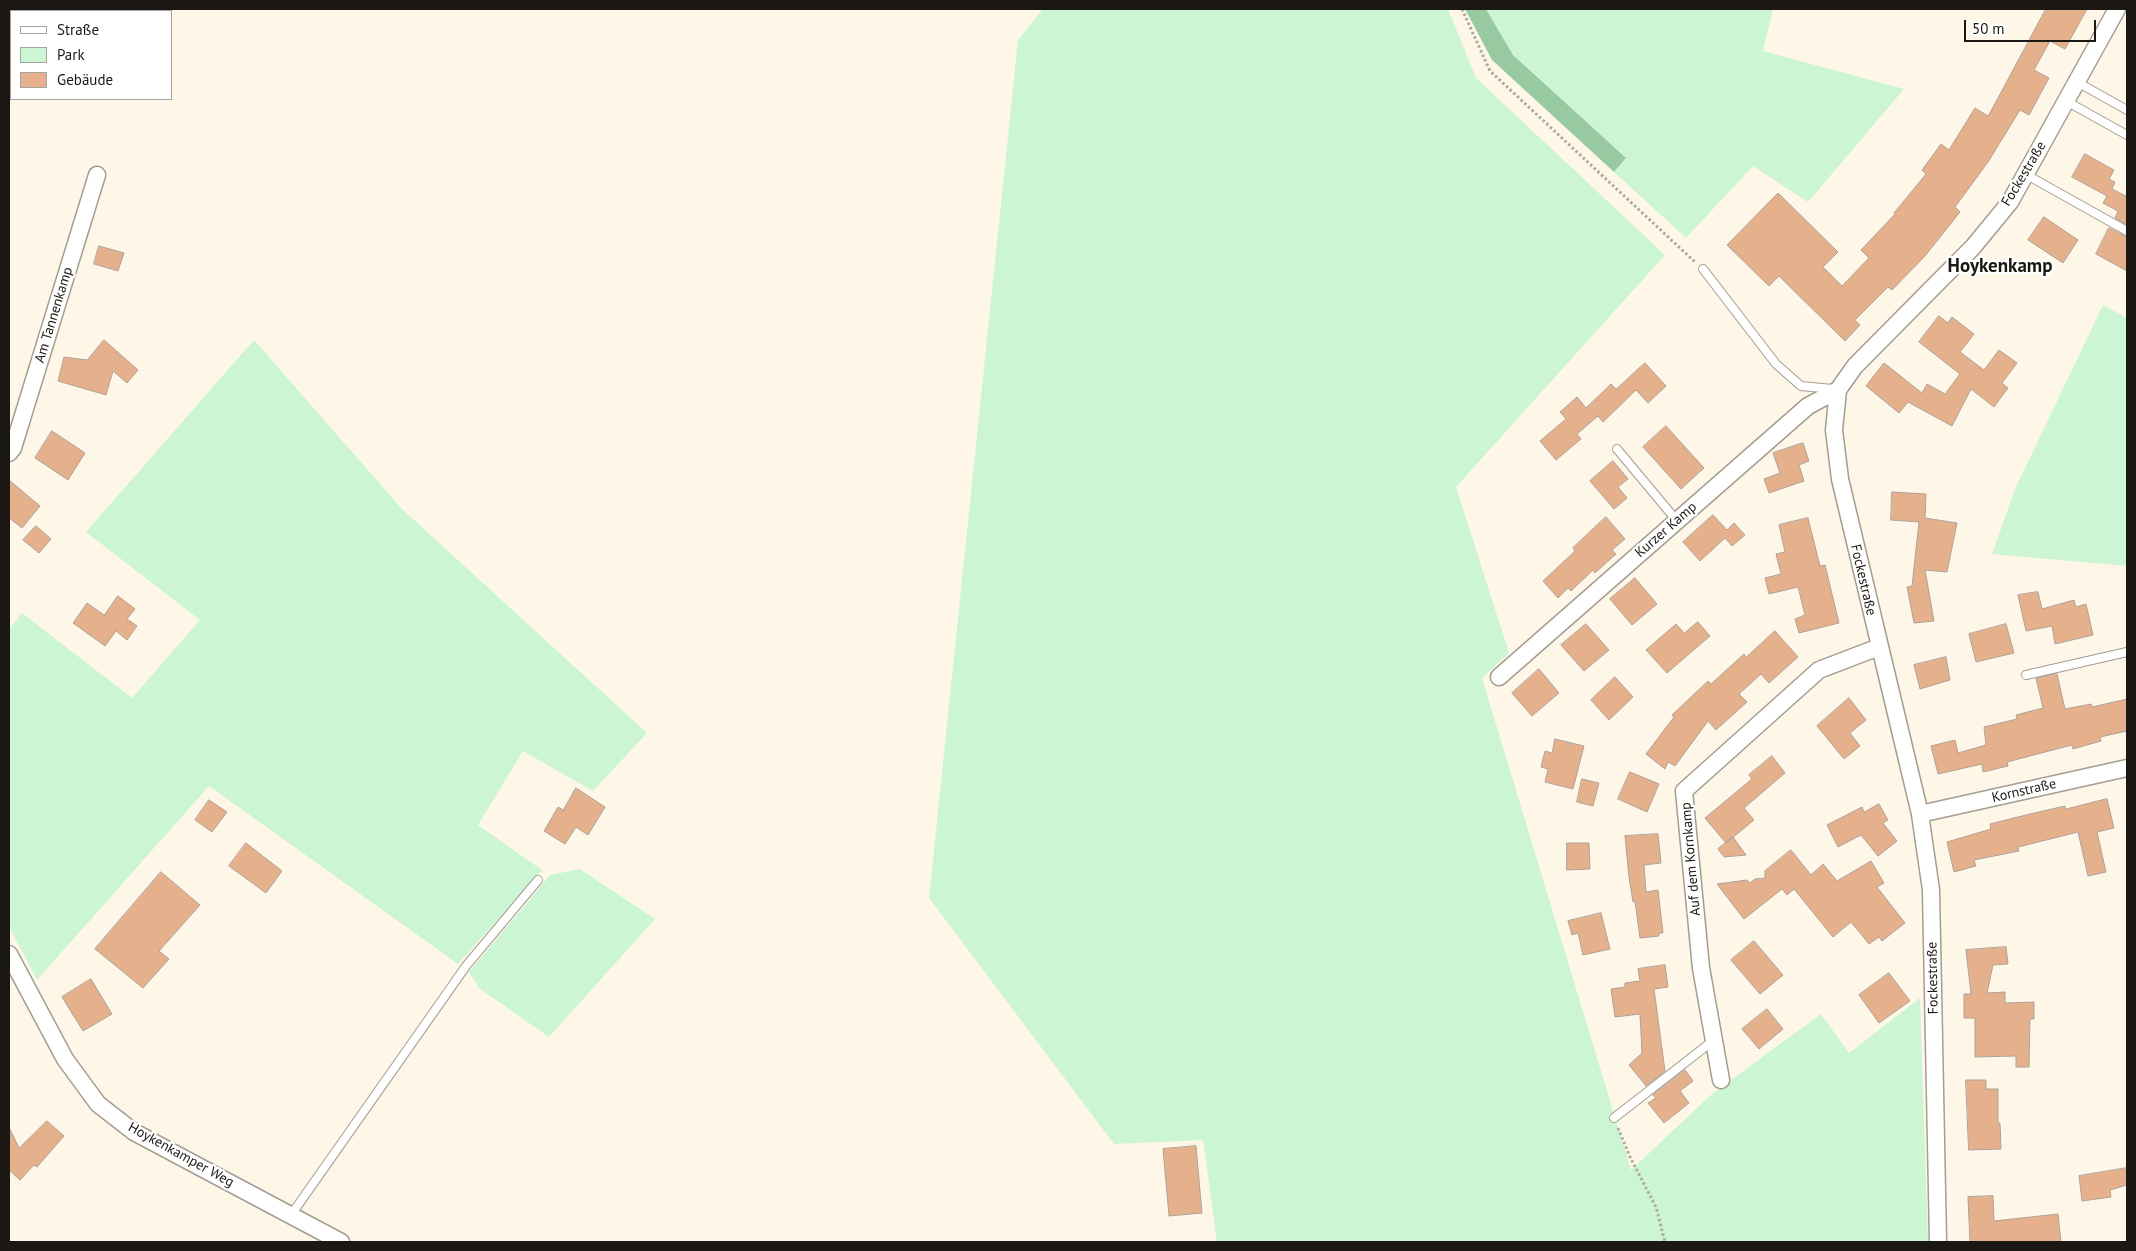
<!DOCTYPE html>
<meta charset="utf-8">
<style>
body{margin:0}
#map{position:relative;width:2136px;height:1251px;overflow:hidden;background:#fef7e8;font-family:"PT Sans",sans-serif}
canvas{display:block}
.frame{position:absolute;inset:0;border:10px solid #1b1813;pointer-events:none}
.legend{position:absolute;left:10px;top:10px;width:162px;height:90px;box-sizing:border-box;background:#fff;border:1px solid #a4a3a1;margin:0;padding:6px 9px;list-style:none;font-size:15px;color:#1b1813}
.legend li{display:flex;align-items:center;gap:10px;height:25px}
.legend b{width:25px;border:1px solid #a4a3a1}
.scale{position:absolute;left:1964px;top:20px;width:132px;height:22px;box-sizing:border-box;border:2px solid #1b1813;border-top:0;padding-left:6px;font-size:15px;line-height:18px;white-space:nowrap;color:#1b1813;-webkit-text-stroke:4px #fff;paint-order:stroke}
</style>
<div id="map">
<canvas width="2136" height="1251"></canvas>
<div class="frame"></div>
<ul class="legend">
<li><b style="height:6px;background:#fff"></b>Straße</li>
<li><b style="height:14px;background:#ccf5d3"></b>Park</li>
<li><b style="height:14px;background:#e5b18d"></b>Gebäude</li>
</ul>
<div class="scale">50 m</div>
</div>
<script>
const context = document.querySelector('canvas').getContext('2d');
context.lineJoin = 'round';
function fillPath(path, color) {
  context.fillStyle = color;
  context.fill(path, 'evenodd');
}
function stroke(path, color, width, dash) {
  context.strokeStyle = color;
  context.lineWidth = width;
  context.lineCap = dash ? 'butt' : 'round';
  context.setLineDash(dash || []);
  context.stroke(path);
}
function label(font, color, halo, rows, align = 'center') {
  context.font = font + ' "PT Sans",sans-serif';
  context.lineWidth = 4.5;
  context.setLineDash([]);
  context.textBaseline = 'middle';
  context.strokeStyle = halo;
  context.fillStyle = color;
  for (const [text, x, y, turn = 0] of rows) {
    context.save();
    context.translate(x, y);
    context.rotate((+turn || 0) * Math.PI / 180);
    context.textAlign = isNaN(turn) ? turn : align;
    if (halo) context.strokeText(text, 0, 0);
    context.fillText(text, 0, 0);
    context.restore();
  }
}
fillPath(new Path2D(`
 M1043 9H1448L1476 78 1665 255 1456 487 1509 653 1482 678 1631 1170 1712 1094 1821 1014 1849 1053 1920 998 1928 1242H1217L1203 1140 1114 1144 929 898 1018 40Z
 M1486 9H1773L1763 51 1904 89 1808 202 1753 166 1686 238 1614 172 1626 158 1513 55Z
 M2103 305 2127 318V566L1992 554 2015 489Z
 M254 340 402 509 647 733 593 791 523 751 478 825 542 870 458 964 209 786 37 980 9 926V629L22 613 132 698 200 620 86 532Z
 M580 869 655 919 549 1037 479 988 469 972 550 875Z`), '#ccf5d3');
fillPath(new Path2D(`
 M1465 9H1486L1513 55 1626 158 1614 172 1492 60Z`), '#97caa1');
const building = new Path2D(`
 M2046 9H2087L2065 49 2050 41 2034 70 2049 78 2029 115 2020 110 1988 162 1955 207 1960 212 1925 256 1892 290 1888 287 1855 320 1860 325 1845 341 1779 276 1769 286 1727 245 1778 193 1838 252 1823 267 1842 286 1869 258 1861 250 1895 214 1894 213 1926 174 1922 170 1941 144 1949 150 1975 108 1988 116Z
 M2085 154 2114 170 2109 179 2115 182 2112 189 2126 196 2127 193V225L2115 218 2118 211 2103 203 2107 196 2072 177Z
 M2044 217 2078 240 2063 263 2028 240Z
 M2109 228 2127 237V271L2096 254Z
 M99 246 124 253 118 271 94 264Z
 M1939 316 1948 323 1952 317 1974 334 1960 352 1984 370 1999 350 2017 363 2002 383 2008 388 1994 407 1971 389 1952 426 1908 402 1899 413 1866 386 1884 363 1922 393 1927 384 1945 394 1960 374 1919 342Z
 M104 340 138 370 127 383 113 371 106 395 58 381 64 357 87 360Z
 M1645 363 1666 386 1648 403 1636 390 1603 422 1598 416 1577 434 1581 439 1556 460 1540 441 1566 419 1560 412 1577 397 1586 408 1611 384 1616 389Z
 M1666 426 1704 468 1681 489 1643 447Z
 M52 431 85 453 68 480 35 458Z
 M1803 443 1809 461 1799 465 1804 481 1769 493 1764 479 1780 473 1773 453Z
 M1613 461 1628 479 1618 487 1627 498 1614 509 1590 481Z
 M9 480 40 506 22 528 9 518Z
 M1892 492 1926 494 1925 518 1957 523 1947 572 1925 570 1934 621 1914 623 1907 587 1912 586 1919 522 1891 520Z
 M1713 515 1727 530 1734 523 1745 535 1732 546 1725 538 1700 561 1683 542Z
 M1606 517 1625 539 1612 550 1616 554 1595 573 1593 570 1571 591 1568 588 1558 598 1543 581 1575 551 1573 548Z
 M1808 518 1820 566 1825 565 1839 623 1799 633 1795 619 1805 615 1798 587 1769 594 1765 578 1781 574 1776 554 1785 552 1779 525Z
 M36 526 51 539 39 553 23 540Z
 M1635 578 1657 604 1632 625 1610 599Z
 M2038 592 2042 609 2074 600 2076 607 2086 604 2093 635 2055 644 2052 626 2026 631 2018 595Z
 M118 596 135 609 127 619 137 626 127 640 116 631 105 646 73 623 87 603 104 615Z
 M1698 622 1710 636 1667 673 1646 650 1676 624 1684 633Z
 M1586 624 1609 650 1584 671 1561 645Z
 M2006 624 2014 653 1976 662 1969 634Z
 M1775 631 1798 657 1769 683 1761 674 1739 694 1747 702 1716 730 1708 721 1675 766 1668 762 1665 769 1646 754 1674 717 1672 715 1708 681 1711 684 1744 654 1746 657Z
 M1946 657 1950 680 1920 689 1914 665Z
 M1539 669 1559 693 1532 716 1512 693Z
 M2057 674 2065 709 2091 704 2092 707 2127 699V731L2100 737 2101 741 2073 749 2072 745 2007 762 2008 766 1983 772 1982 764 1938 774 1931 746 1955 740 1958 753 1986 745 1984 727 2017 719 2016 715 2043 708 2036 678Z
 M1615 677 1633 697 1609 720 1591 700Z
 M1849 698 1866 720 1850 733 1860 746 1844 759 1817 726Z
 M1555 739 1584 746 1573 789 1545 782 1548 769 1541 767 1545 751 1552 753Z
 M1772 756 1785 773 1744 808 1754 820 1726 843 1705 818 1752 779 1749 775Z
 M1630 772 1659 784 1647 812 1618 799Z
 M1582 779 1599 783 1593 806 1577 802Z
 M576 788 605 807 588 835 576 827 565 844 544 831 558 807 563 810Z
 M2107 799 2114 828 2097 832 2106 872 2088 876 2078 832 2018 847 2019 851 1974 860 1976 866 1954 872 1947 842 1991 829 1990 824 2034 813 2065 806V809Z
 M209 800 227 812 212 832 195 820Z
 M1879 804 1888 820 1883 823 1897 841 1878 856 1861 835 1838 847 1827 825 1862 807 1864 812Z
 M1658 834 1661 863 1644 865 1646 892 1658 890 1663 933H1659V936L1640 938 1635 901 1633 902 1629 877 1625 836Z
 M1733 837 1746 855 1724 857 1718 849Z
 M246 843 282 871 266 893 229 866Z
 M1567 843H1589L1590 869 1567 870Z
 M1791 850 1811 875 1823 864 1837 881 1871 861 1884 883 1877 887 1905 923 1882 941 1879 937 1869 944 1851 922 1833 937 1794 889 1787 895 1782 889 1744 919 1717 884 1747 880 1750 883 1755 879 1765 878V871Z
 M161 872 200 905 159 951 169 959 143 988 95 949Z
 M1601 913 1610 949 1583 955 1578 933 1572 935 1568 921Z
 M1754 941 1783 975 1760 994 1731 960Z
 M2006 947 2008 964 1993 965 1987 993 2005 992V1003L2034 1002V1019H2030L2029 1067H2016V1056L1975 1057V1018H1964V994H1971L1966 950Z
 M1665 965 1668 987 1654 989 1665 1071 1646 1086 1629 1065 1642 1053 1640 1014 1615 1017 1611 989 1625 987V983L1640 981 1638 969Z
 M1889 973 1910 1001 1879 1023 1859 995Z
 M91 979 112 1014 83 1031 62 997Z
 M1767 1009 1783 1029 1759 1049 1742 1029Z
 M1685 1070 1693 1081 1680 1091 1689 1103 1664 1123 1648 1103 1656 1098 1653 1095Z
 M1966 1080H1986V1089H1998V1123H2000L2001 1149 1969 1150Z
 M47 1121 64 1136 37 1167 34 1165 20 1180 9 1170V1127L19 1148Z
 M1196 1146 1202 1213 1169 1216 1163 1149Z
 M2127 1168V1185L2110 1190 2111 1197 2082 1201 2079 1176Z
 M1993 1196 1994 1221 2058 1214 2061 1242H1970L1968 1197Z`);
fillPath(building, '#e5b18d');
stroke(building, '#afa198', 1);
const lane = new Path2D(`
 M2077 82 2127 110
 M2066 101 2127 135
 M2025 174 2127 231
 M1703 269 1776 364 1801 386 1833 389
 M1617 449 1677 521
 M2026 675 2127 652
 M1614 1118 1714 1040
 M291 1215 466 966 538 880`);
const street = new Path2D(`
 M9 453 13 448 97 175
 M1499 677 1808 406 1838 390
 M1920 814 2127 768
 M9 954 65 1059 98 1104 134 1132 341 1242
 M1721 1080 1701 968 1684 791 1819 670 1879 647
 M1938 1242 1931 890 1920 814 1840 479 1834 430 1838 390 1855 366 1973 247 2010 202 2117 9`);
stroke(lane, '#a49d90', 10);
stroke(street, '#a49d90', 19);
stroke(new Path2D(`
 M1462 9 1490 71 1695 262
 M1618 1128 1630 1157 1656 1207 1665 1242`), '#aea99d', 3, [2.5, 2.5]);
stroke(lane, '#fff', 8);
stroke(street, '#fff', 16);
label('14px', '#1b1813', '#fff', [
 ["Fockestraße",2024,174,-59],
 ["Am Tannenkamp",54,315,-73],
 ["Kurzer Kamp",1666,530,-41],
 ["Fockestraße",1863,580,77],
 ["Kornstraße",2024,791,-13],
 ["Auf dem Kornkamp",1691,859,-95],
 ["Fockestraße",1933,978,-91],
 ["Hoykenkamper Weg",181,1155,29]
]);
label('bold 19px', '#1b1813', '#fff', [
 ["Hoykenkamp",2000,267]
]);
</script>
